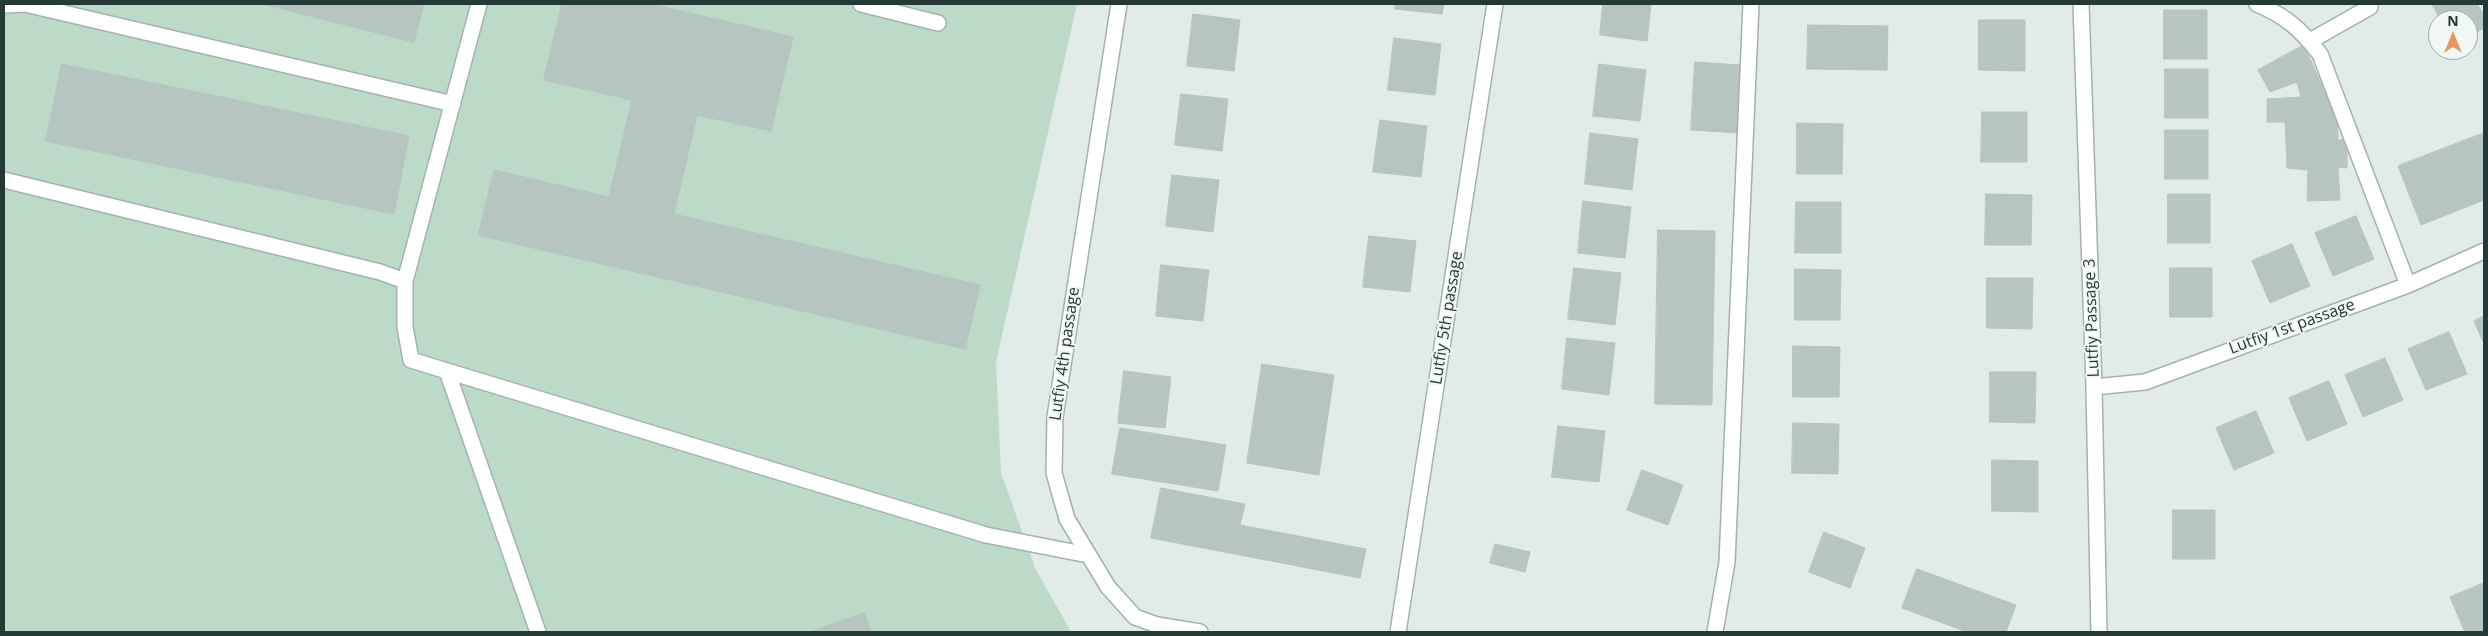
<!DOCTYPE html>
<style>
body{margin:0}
#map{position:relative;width:2488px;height:636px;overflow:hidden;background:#e1ebe8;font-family:"Open Sans",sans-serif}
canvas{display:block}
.frame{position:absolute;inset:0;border:5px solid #233a37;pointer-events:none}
.north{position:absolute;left:2428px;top:10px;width:50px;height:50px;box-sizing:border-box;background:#f1f7f5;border:1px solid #9faba9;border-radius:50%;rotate:0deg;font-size:14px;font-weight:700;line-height:20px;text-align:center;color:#233a37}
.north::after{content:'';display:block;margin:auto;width:18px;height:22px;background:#e89662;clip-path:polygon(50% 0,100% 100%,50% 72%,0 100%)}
</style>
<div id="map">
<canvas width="2488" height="636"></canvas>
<div class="frame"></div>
<div class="north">N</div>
</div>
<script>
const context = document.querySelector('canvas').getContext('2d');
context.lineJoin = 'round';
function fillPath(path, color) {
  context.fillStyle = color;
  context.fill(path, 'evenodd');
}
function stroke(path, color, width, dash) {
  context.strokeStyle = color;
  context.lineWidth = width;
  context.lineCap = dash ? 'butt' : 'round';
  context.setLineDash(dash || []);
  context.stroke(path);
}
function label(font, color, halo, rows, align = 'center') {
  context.font = font + ' "Open Sans",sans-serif';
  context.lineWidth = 4;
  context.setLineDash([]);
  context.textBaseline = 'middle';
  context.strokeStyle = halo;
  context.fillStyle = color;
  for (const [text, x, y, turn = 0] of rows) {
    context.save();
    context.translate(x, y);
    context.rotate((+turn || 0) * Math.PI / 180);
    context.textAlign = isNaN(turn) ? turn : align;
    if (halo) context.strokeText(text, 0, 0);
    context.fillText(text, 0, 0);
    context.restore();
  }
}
fillPath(new Path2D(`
 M4 4H1077L996 362 1001 473 1035 568 1071 632H4Z`), '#bcdac8');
const building = new Path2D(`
 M263 4H424L414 42Z
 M562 4H651L793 37 771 131 697 115 674 214 980 285 965 349 478 235 494 170 609 197 632 100 544 80Z
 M1396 4H1444L1442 14 1395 9Z
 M1603 4H1651L1647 41 1600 35Z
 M2432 4H2477L2484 15V28L2468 37V20H2441Z
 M2164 10H2207V59H2164Z
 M1193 14 1240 20 1234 71 1187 66Z
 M1979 20H2025V71L1979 70Z
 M1808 25 1888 26 1887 70 1807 69Z
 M1394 38 1441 44 1435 95 1388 90Z
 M2304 45 2337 120 2338 140 2347 139V168L2338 167 2340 200 2307 201 2308 170 2287 168 2285 122H2267V99L2301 97 2297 82 2270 92 2258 70Z
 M1695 62 1741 65 1737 133 1691 130Z
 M62 64 409 136 394 214 46 141Z
 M1599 64 1646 70 1640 121 1593 116Z
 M2165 69H2208V118H2165Z
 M1181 94 1228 99 1222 151 1175 145Z
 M1982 112H2027V162H1981Z
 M1380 120 1427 126 1421 177 1373 172Z
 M1797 123 1843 124 1842 174H1797Z
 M2165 130H2208V179H2165Z
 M1590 133 1638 139 1632 190 1585 184Z
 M2484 133V200L2421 225 2398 166Z
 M1172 175 1219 180 1213 232 1166 226Z
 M1986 194 2032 195 2031 245H1985Z
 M2168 194H2210V243H2168Z
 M1583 201 1631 207 1625 258 1578 253Z
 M1796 202H1841V253H1795Z
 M2356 216 2374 259 2333 276 2315 233Z
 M1658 230 1715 231 1713 346 1656 344Z
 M1369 236 1416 241 1410 292 1363 287Z
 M2292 244 2310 286 2270 303 2252 261Z
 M1161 265 1209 270 1203 321 1156 316Z
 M1574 268 1621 273 1615 325 1568 319Z
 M2170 268H2212V317H2170Z
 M1795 269 1841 270 1840 320H1795Z
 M1987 278H2033L2032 329 1987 328Z
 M2484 316V344L2474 321Z
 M2449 332 2467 374 2426 390 2408 349Z
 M1567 338 1615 343 1609 395 1562 389Z
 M1656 344 1713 346 1712 405 1655 404Z
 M1793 346 1840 347 1839 397H1793Z
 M2385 358 2403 400 2363 417 2345 375Z
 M1262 364 1334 375 1319 475 1247 463Z
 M1124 371 1171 377 1165 428 1118 423Z
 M1990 372H2036L2035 423 1990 422Z
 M2329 381 2347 424 2307 441 2289 398Z
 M2256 411 2274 453 2234 470 2216 428Z
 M1793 423 1839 424 1838 474 1792 473Z
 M1558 426 1605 431 1599 482 1552 477Z
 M1120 428 1226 445 1218 491 1112 474Z
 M1992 460 2038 461V512L1992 511Z
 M1642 470 1683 485 1668 525 1627 510Z
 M1161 488 1245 504 1240 525 1366 549 1360 578 1151 538Z
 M2173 510H2215V559H2173Z
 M1824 532 1865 548 1850 588 1809 572Z
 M1495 544 1530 552 1525 572 1490 563Z
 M1917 569 2016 605 2006 632H1967L1902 608Z
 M2484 583V632H2465L2450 597Z
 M864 613 871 632H811Z`);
fillPath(building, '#b7c5c1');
stroke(building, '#b4c4c0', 1);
const minor = new Path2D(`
 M861 4 938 23
 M1119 4 1055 417 1054 473 1067 519 1108 587 1135 617 1157 625 1200 632
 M2081 4 2094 387 2099 632
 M2257 4C2286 16 2301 30 2320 54L2408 285
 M4 5 25 4 453 104
 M2310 41 2370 7
 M4 180 380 272 405 281V327L411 360 986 535 1088 555
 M405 281 479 4
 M447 371 538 632
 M2094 387 2145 382 2408 285 2484 251
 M1398 632 1495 4
 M1715 632 1727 562 1751 4`);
stroke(minor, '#a4b2af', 18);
stroke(minor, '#fff', 15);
label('16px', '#233a37', '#f1f7f5', [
 ["Lutfiy 5th passage",1447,318,-81],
 ["Lutfiy Passage 3",2092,318,-92],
 ["Lutfiy 1st passage",2292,327,-20],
 ["Lutfiy 4th passage",1065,354,-82]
]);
</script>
